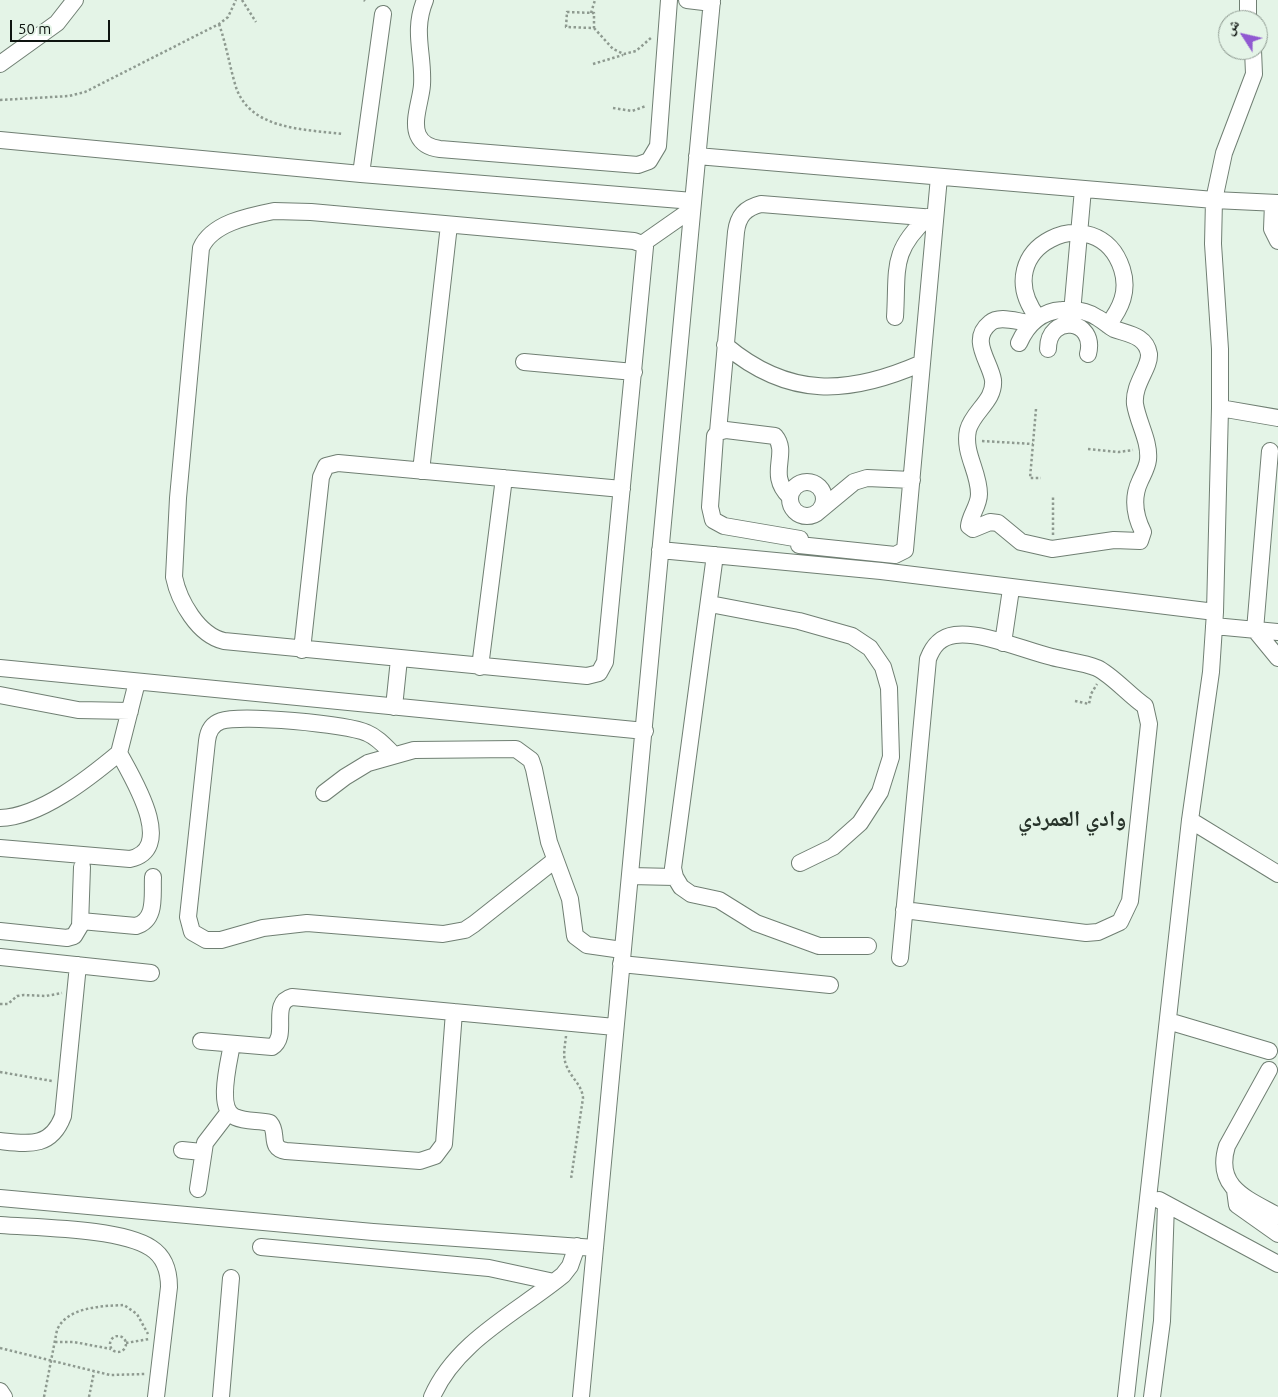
<!DOCTYPE html>
<meta charset="utf-8">
<style>
body{margin:0}
#map{position:relative;width:1278px;height:1397px;overflow:hidden;background:#e4f4e7;font-family:Ubuntu,"Noto Naskh Arabic",sans-serif}
canvas{display:block}
.north{position:absolute;left:1218px;top:10px;width:50px;height:50px;box-sizing:border-box;background:#e4f4e7;border:1px solid #8e9a91;border-radius:50%;rotate:305deg;font-size:14px;font-weight:700;line-height:20px;text-align:center;color:#0e1410}
.north::after{content:'';display:block;margin:auto;width:18px;height:22px;background:#9059d1;clip-path:polygon(50% 0,100% 100%,50% 72%,0 100%)}
.scale{position:absolute;left:10px;top:20px;width:100px;height:22px;box-sizing:border-box;border:2px solid #0e1410;border-top:0;padding-left:6px;font-size:15px;line-height:18px;white-space:nowrap;color:#0e1410;-webkit-text-stroke:4px #e4f4e7;paint-order:stroke}
</style>
<div id="map">
<canvas width="1278" height="1397"></canvas>
<div class="north">ش</div>
<div class="scale">50 m</div>
</div>
<script>
const context = document.querySelector('canvas').getContext('2d');
context.lineJoin = 'round';
function stroke(path, color, width, dash) {
  context.strokeStyle = color;
  context.lineWidth = width;
  context.lineCap = dash ? 'butt' : 'round';
  context.setLineDash(dash || []);
  context.stroke(path);
}
function label(font, color, halo, rows, align = 'center') {
  context.font = font + ' Ubuntu,"Noto Naskh Arabic",sans-serif';
  context.lineWidth = 4;
  context.setLineDash([]);
  context.textBaseline = 'middle';
  context.strokeStyle = halo;
  context.fillStyle = color;
  for (const [text, x, y, turn = 0] of rows) {
    context.save();
    context.translate(x, y);
    context.rotate((+turn || 0) * Math.PI / 180);
    context.textAlign = isNaN(turn) ? turn : align;
    if (halo) context.strokeText(text, 0, 0);
    context.fillText(text, 0, 0);
    context.restore();
  }
}
const minor = new Path2D(`
 M425 0C412 32 424 54 422 85 421 100 412 121 418 135 422 144 431 148 440 149L638 165 649 161 658 146 669 0
 M687 0 712 3
 M1248 0V20
 M0 64 57 23 75 0
 M0 140 361 174 693 201
 M697 156 1214 200 1278 203
 M361 174 383 14
 M1273 203 1272 229 1278 241
 M274 211 311 212 634 241 642 244 645 247 605 662 599 673 587 676 224 641C198 635 179 601 174 577L178 498 201 248C212 223 249 216 274 211Z
 M642 244 692 209
 M895 317C898 269 890 252 928 217
 M1038 318C984 247 1098 195 1122 269 1129 291 1121 308 1108 325
 M1071 324 1083 189
 M1019 343C1027 325 1041 311 1062 310 1075 309 1088 311 1098 318 1104 321 1108 326 1114 329 1127 334 1146 335 1149 354 1150 368 1133 384 1135 404 1138 423 1150 441 1148 460 1147 468 1143 474 1140 481 1132 498 1135 516 1143 532L1140 541 1114 540 1052 549 1021 542 998 523 990 522 973 529 969 526C970 515 979 506 979 494 979 471 963 453 968 430 973 411 995 401 993 380 990 361 969 340 990 323 1000 314 1020 323 1031 323
 M725 345C789 399 849 395 922 363
 M1048 349C1048 313 1097 319 1088 354
 M524 362 634 372
 M1220 408 1278 418
 M718 432 736 232C738 216 745 208 761 204L935 218
 M1270 451 1255 630 1278 658
 M421 471 449 225
 M790 499a17 17 0 1 1 34 0a17 17 0 1 1-34 0Z
 M790 497C766 474 790 454 775 436L726 430 718 432 715 436 710 507 713 520 724 526 800 539
 M819 511 854 482 867 478 912 480
 M799 545 895 555 905 550 939 177
 M660 550 881 571 1215 612
 M715 555 673 868 675 877 681 887 691 894 719 900 756 923 819 946H868
 M710 604 799 621 852 636 870 648 883 667 889 688 891 757 880 792 860 823 833 847 800 863
 M1214 626 1278 632
 M1003 643 1011 589
 M302 650 321 477 326 466 338 463 622 489
 M480 667 504 478
 M0 668 645 731
 M0 695 78 710 130 711
 M394 707 399 659
 M393 754C385 746 377 737 367 733 347 724 241 714 221 721 212 724 208 732 207 741L188 917 192 932 206 940H221L263 928 307 923 443 934 465 930 474 924 555 860
 M324 793 345 777 368 763 414 750 516 749 531 760 534 769 549 842 570 899 575 936 587 945 622 950
 M0 818C40 817 89 778 119 753L137 682
 M1190 820 1278 874
 M0 848 130 859C177 849 132 777 119 753
 M630 876 675 877
 M81 921 136 926C157 920 152 895 153 877
 M0 931 67 938 74 936 80 926 82 867
 M0 957 151 973
 M900 958 928 659C933 646 940 637 955 635 981 631 1026 651 1052 657 1066 661 1083 662 1097 668 1112 675 1130 696 1145 706L1149 724 1130 901 1120 922 1098 932 1086 933 904 910
 M621 964 830 985
 M1168 1021 1269 1051
 M201 1041 272 1047C290 1036 269 1003 292 997L615 1027
 M232 1044C229 1062 216 1109 235 1117 246 1122 259 1120 270 1123 279 1133 268 1148 286 1151L420 1161 435 1156 444 1144 454 1012
 M1269 1070 1227 1146C1214 1188 1248 1199 1278 1216
 M0 1141C29 1144 51 1148 63 1116L78 965
 M182 1150 202 1152
 M198 1189 205 1143 228 1113
 M1235 1190 1237 1205 1278 1234
 M0 1198 373 1232 595 1248
 M1159 1200 1278 1264
 M0 1225C38 1228 121 1228 151 1248 165 1257 169 1272 169 1287L156 1397
 M261 1247 489 1268 554 1282
 M0 1391 4 1397
 M221 1397 231 1278
 M432 1397C456 1341 518 1312 563 1275L570 1266 577 1246
 M581 1397 712 0
 M1126 1397 1190 820 1211 672 1215 612 1220 408V349L1213 244 1214 200 1224 153 1254 74 1253 50
 M1152 1397 1162 1321 1166 1204`);
stroke(minor, '#707f73', 18);
stroke(new Path2D(`
 M242 0 256 22
 M364 0 365 1
 M567 12 594 13V28L566 27Z
 M591 13 595 0
 M219 24C226 44 229 63 235 84 248 130 303 129 343 134
 M594 28 613 49 624 54 636 51 652 37
 M593 64 623 55
 M0 100 69 96 85 92 219 24 228 17 236 0
 M613 108 632 111 646 106
 M1036 409 1030 478H1041
 M982 441 1033 444
 M1088 449 1119 452 1133 450
 M1053 535V495
 M1075 701 1089 704 1091 694 1097 684
 M0 1004H8L17 996 24 995 46 996 62 993
 M566 1036C565 1046 562 1057 567 1067 572 1079 582 1085 583 1098L571 1179
 M0 1072 52 1081
 M110 1344a8 8 0 1 1 16 0a8 8 0 1 1-16 0Z
 M55 1342H74L111 1349
 M126 1343 149 1339
 M0 1348 110 1375 145 1374
 M44 1397 57 1330C67 1307 101 1306 124 1305L137 1314 148 1334
 M89 1397 94 1372`), '#8e9a90', 2.5, [2.5, 2.5]);
stroke(minor, '#fff', 16);
label('bold 22px', '#27332a', '#e4f4e7', [
 ["وادي العمردي",1072,819]
]);
</script>
